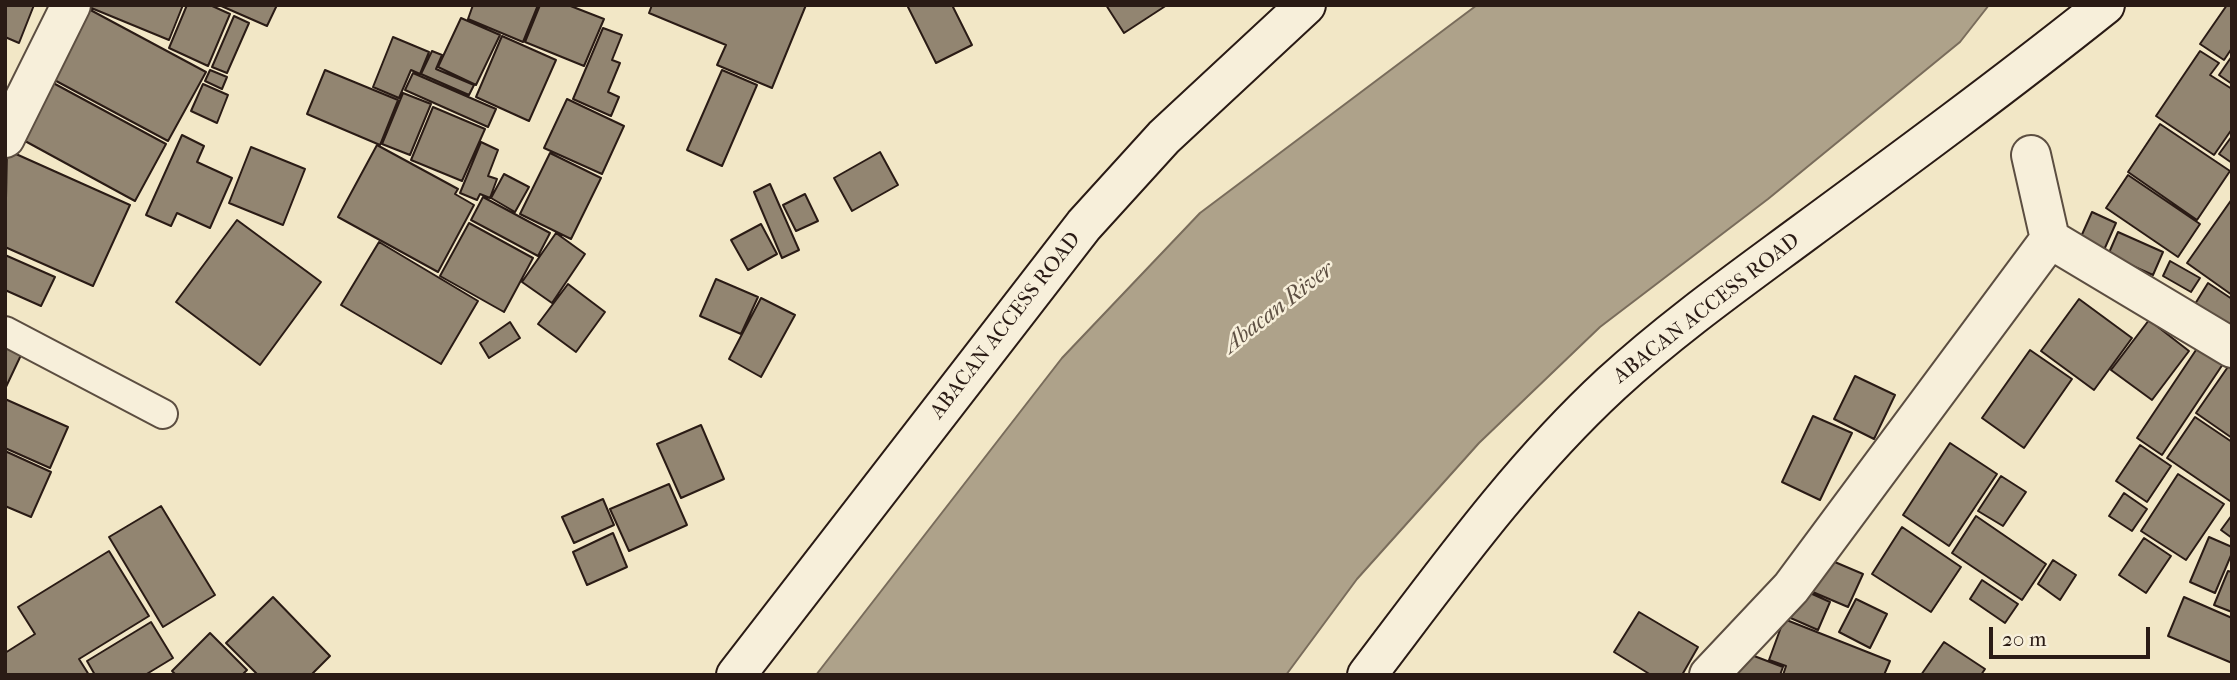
<!DOCTYPE html>
<style>
body{margin:0}
#map{position:relative;width:2237px;height:680px;overflow:hidden;background:#f2e7c6;font-family:"IM FELL French Canon",serif}
canvas{display:block}
.frame{position:absolute;inset:0;border:7px solid #2a1b15;pointer-events:none}
.scale{position:absolute;left:1989px;top:627px;width:161px;height:32px;box-sizing:border-box;border:4px solid #2a1b15;border-top:0;padding-left:9px;font-size:21px;line-height:24px;white-space:nowrap;color:#2a1b15;-webkit-text-stroke:5px #f7efda;paint-order:stroke}
</style>
<div id="map">
<canvas width="2237" height="680"></canvas>
<div class="frame"></div>
<div class="scale">20 m</div>
</div>
<script>
const context = document.querySelector('canvas').getContext('2d');
context.lineJoin = 'round';
function fillPath(path, color) {
  context.fillStyle = color;
  context.fill(path, 'evenodd');
}
function stroke(path, color, width, dash) {
  context.strokeStyle = color;
  context.lineWidth = width;
  context.lineCap = dash ? 'butt' : 'round';
  context.setLineDash(dash || []);
  context.stroke(path);
}
function label(font, color, halo, rows, align = 'center') {
  context.font = font + ' "IM FELL French Canon",serif';
  context.lineWidth = 5;
  context.setLineDash([]);
  context.textBaseline = 'middle';
  context.strokeStyle = halo;
  context.fillStyle = color;
  for (const [text, x, y, turn = 0] of rows) {
    context.save();
    context.translate(x, y);
    context.rotate((+turn || 0) * Math.PI / 180);
    context.textAlign = isNaN(turn) ? turn : align;
    if (halo) context.strokeText(text, 0, 0);
    context.fillText(text, 0, 0);
    context.restore();
  }
}
const water = new Path2D(`
 M1477 5H1989L1960 42 1768 199 1600 327 1479 443 1357 579 1286 675H816L1062 358 1200 213Z`);
fillPath(water, '#aea28a');
stroke(water, '#796c5b', 2);
const building = new Path2D(`
 M5 5H34L19 43 5 37Z
 M84 5H183L169 40Z
 M187 5H210L230 14 208 66 169 48Z
 M219 5H277L267 26Z
 M473 5H538L523 42 468 19Z
 M540 5H568L604 19 584 66 525 42Z
 M652 5H806L772 88 717 65 726 45 649 13Z
 M907 5H952L972 45 936 63Z
 M1106 5H1167L1124 33Z
 M2227 5H2232V48L2224 60 2200 44Z
 M83 6 206 72 168 141 45 75Z
 M234 16 249 23 227 73 212 67Z
 M461 18 500 35 476 85 438 67Z
 M603 28 622 35 612 60 620 63 608 92 619 97 611 116 573 99Z
 M502 36 556 60 529 121 476 97Z
 M393 37 429 52 420 74 411 70 399 98 373 87Z
 M432 51 442 55 436 69 474 85 469 95 421 74Z
 M2200 51 2219 63 2210 75 2232 89V129L2214 155 2156 116Z
 M2232 56V84L2219 75Z
 M210 70 227 77 222 89 205 81Z
 M325 70 398 100 380 145 307 114Z
 M722 70 757 85 722 166 687 150Z
 M413 73 496 109 488 127 405 90Z
 M44 78 166 144 135 201 14 135Z
 M203 84 228 95 217 123 191 111Z
 M403 93 431 104 410 155 382 144Z
 M567 99 624 126 602 174 544 148Z
 M433 107 485 129 462 181 411 160Z
 M2160 124 2230 171 2197 220 2128 172Z
 M182 135 204 146 197 162 232 178 210 228 177 213 171 226 146 215Z
 M2232 136V163L2219 154Z
 M481 142 498 150 488 176 497 179 490 198 480 194 477 200 460 193Z
 M377 145 458 189 455 194 474 205 438 272 338 217Z
 M251 147 305 169 283 225 229 203Z
 M7 150 130 205 93 286 5 247Z
 M880 152 898 185 852 211 834 178Z
 M550 153 601 178 571 239 520 214Z
 M504 174 529 187 515 212 491 198Z
 M2128 175 2200 224 2178 257 2106 208Z
 M770 184 799 250 782 258 754 192Z
 M805 194 818 221 796 231 783 205Z
 M483 197 550 233 538 256 471 220Z
 M2232 199V295L2187 263Z
 M2092 212 2116 223 2104 250 2080 239Z
 M237 220 321 282 260 365 176 302Z
 M469 223 533 258 504 312 440 276Z
 M761 224 777 254 748 270 731 240Z
 M2118 232 2163 252 2153 275 2108 255Z
 M556 233 585 254 552 303 522 282Z
 M379 242 478 301 441 364 341 305Z
 M5 255 55 277 41 306 5 290Z
 M2170 261 2200 278 2191 292 2163 276Z
 M716 279 758 297 741 334 700 316Z
 M2208 283 2232 299V326L2195 304Z
 M568 284 605 312 576 352 538 324Z
 M761 298 795 315 761 377 729 359Z
 M2079 299 2132 338 2094 390 2041 351Z
 M2149 320 2189 351 2152 400 2111 370Z
 M510 322 520 338 489 358 480 343Z
 M5 344 22 353 5 389Z
 M2198 347 2223 364 2162 455 2137 438Z
 M2030 350 2072 379 2024 448 1982 418Z
 M2232 361V438L2196 413Z
 M1855 376 1895 395 1874 439 1834 419Z
 M5 399 68 427 50 468 5 448Z
 M1813 416 1852 433 1820 500 1782 482Z
 M2195 417 2232 442V498L2230 501 2167 458Z
 M701 425 724 479 681 498 657 444Z
 M1950 443 1997 474 1949 546 1903 515Z
 M2140 445 2171 466 2147 502 2116 481Z
 M5 451 51 472 31 517 5 506Z
 M2178 474 2224 504 2186 560 2141 531Z
 M2001 476 2026 492 2003 526 1978 511Z
 M669 484 687 525 629 551 610 509Z
 M2124 493 2147 509 2132 531 2109 516Z
 M603 499 614 525 574 543 562 517Z
 M161 506 215 595 163 627 109 537Z
 M2232 515V538L2221 530Z
 M1976 516 2046 564 2022 600 1952 553Z
 M1902 527 1961 567 1931 612 1872 574Z
 M613 533 627 567 587 585 573 552Z
 M2209 537 2232 547V553L2215 593 2190 582Z
 M2144 538 2171 556 2146 593 2119 575Z
 M109 551 149 616 79 659 89 675H5V653L35 634 18 607Z
 M1823 557 1863 574 1848 607 1808 590Z
 M2053 560 2076 575 2060 600 2038 584Z
 M2228 571 2232 572V612L2214 605Z
 M1982 580 2018 604 2005 623 1970 599Z
 M1799 588 1830 602 1818 630 1786 616Z
 M273 597 330 656 311 675H258L226 643Z
 M2184 597 2232 618V663L2168 636Z
 M1856 599 1887 614 1870 648 1839 632Z
 M1639 612 1698 647 1682 675H1651L1614 652Z
 M1784 619 1890 661 1884 675H1783L1786 666 1769 660Z
 M151 622 173 658 145 675H95L87 661Z
 M210 633 247 670 242 675H176L172 671Z
 M1944 642 1985 669 1981 675H1921Z
 M1741 651 1783 667 1780 675H1733Z`);
fillPath(building, '#928571');
stroke(building, '#2a1b15', 2);
const lane = new Path2D(`
 M5 331 163 414`);
const street = new Path2D(`
 M5 138 71 5
 M2050 239 2232 348
 M1709 675 1791 588 2050 239 2031 155`);
const secondary = new Path2D(`
 M736 675 1084 225 1164 137 1306 5
 M1367 675C1444 574 1518 470 1611 384 1671 329 1737 282 1802 234 1904 159 2006 84 2105 5`);
stroke(lane, '#5c4e41', 32);
stroke(street, '#5c4e41', 42);
stroke(secondary, '#2a1b15', 42);
stroke(lane, '#f7efda', 28);
stroke(street, '#f7efda', 38);
stroke(secondary, '#f7efda', 38);
label('21px', '#2a1b15', '#f7efda', [
 ["ABACAN ACCESS ROAD",1707,309,-38],
 ["ABACAN ACCESS ROAD",1006,326,-52]
]);
label('italic 23px', '#5f5144', '#f7efda', [
 ["Abacan River",1279,308,-38]
]);
</script>
